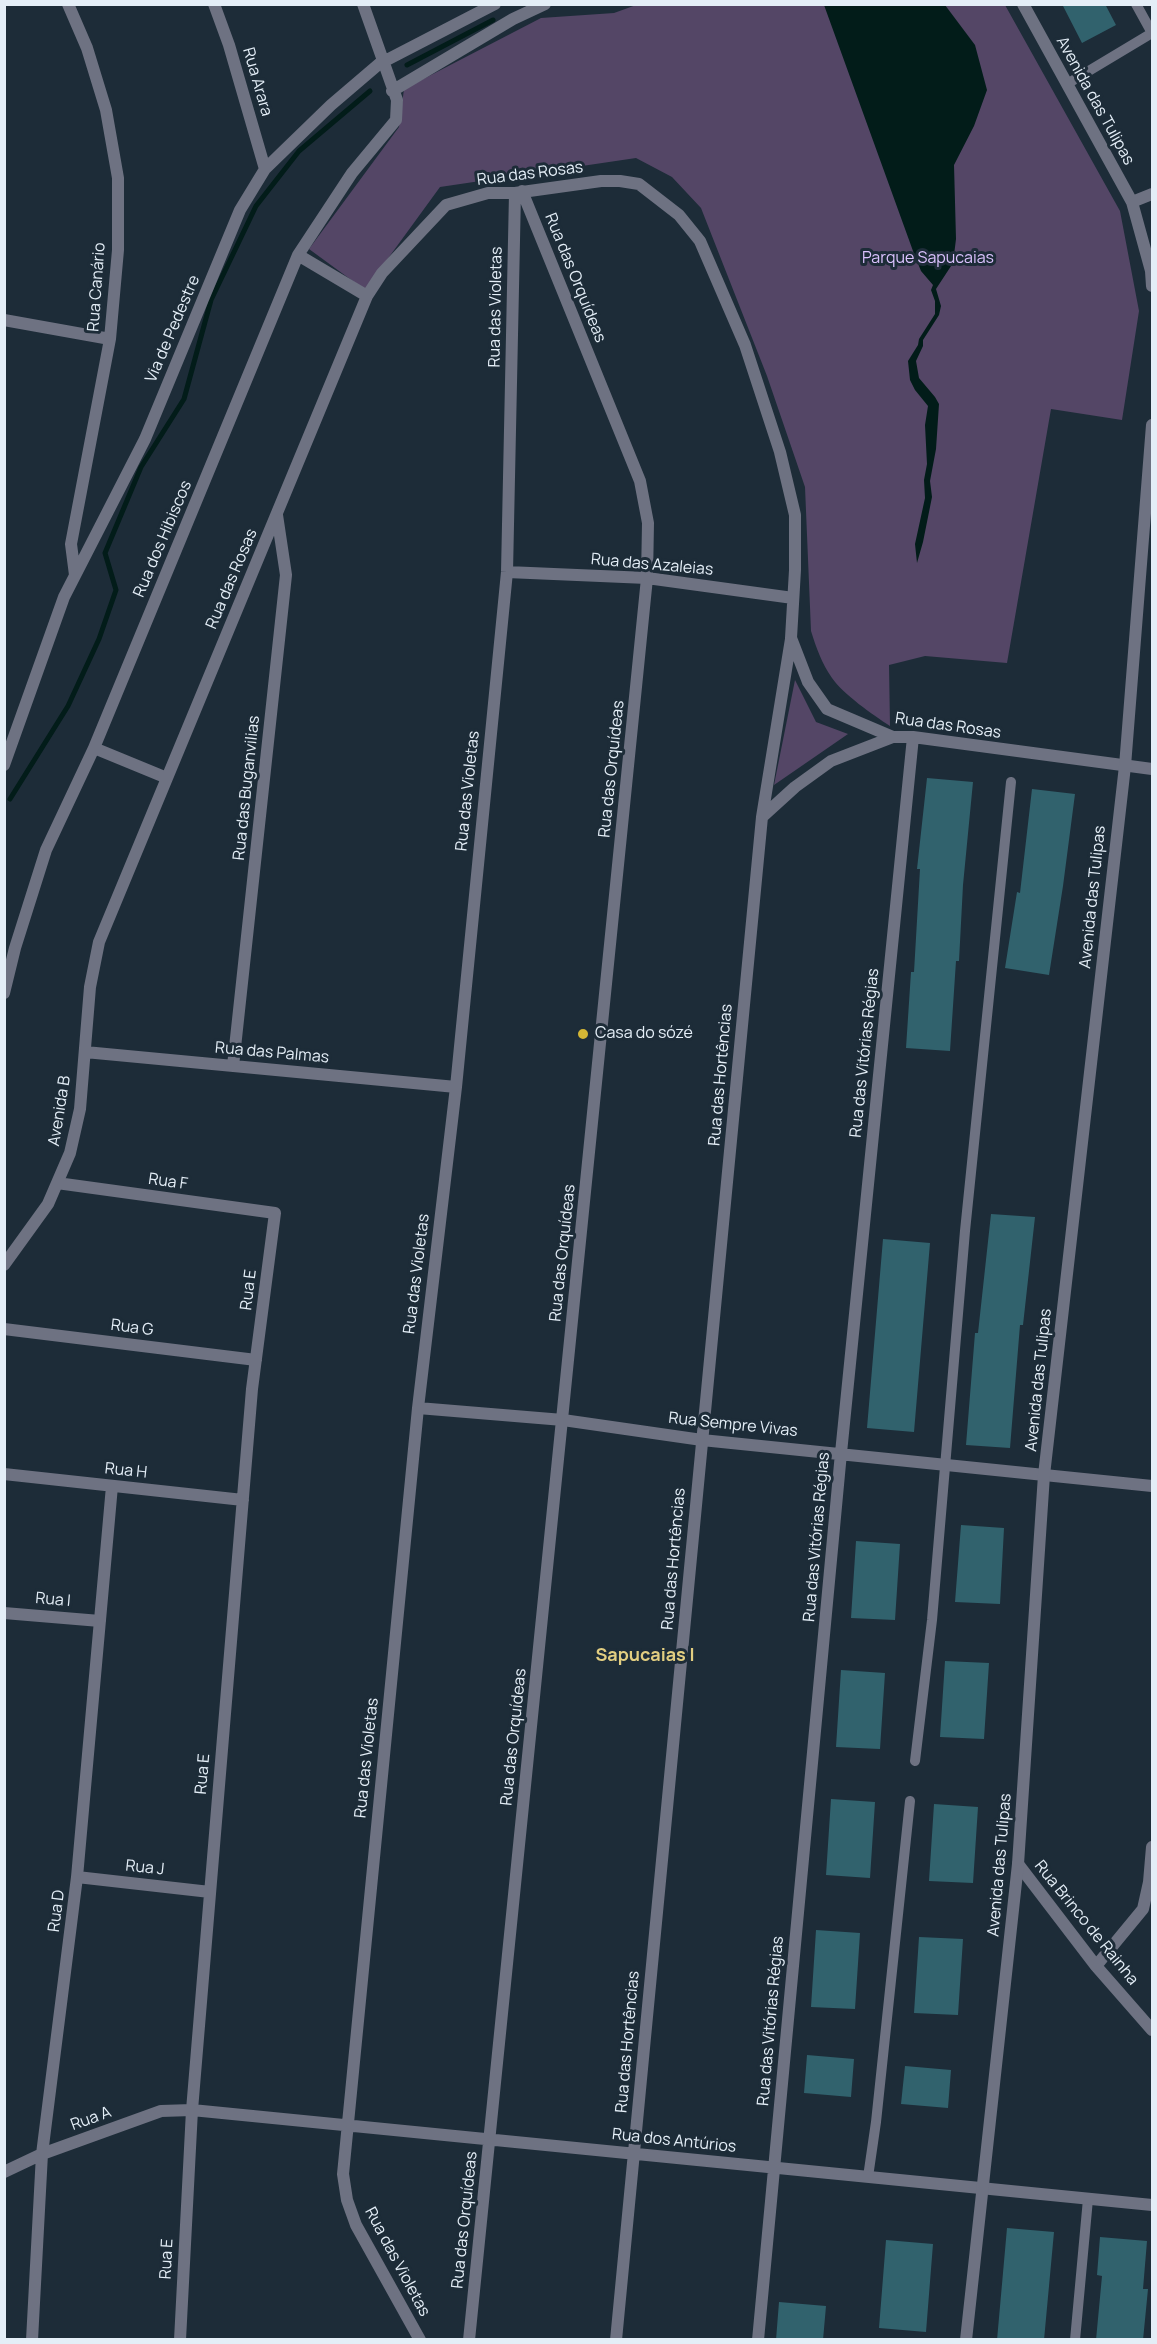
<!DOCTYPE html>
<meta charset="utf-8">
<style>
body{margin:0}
#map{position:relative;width:1157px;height:2344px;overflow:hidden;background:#1d2c38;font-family:Manrope,sans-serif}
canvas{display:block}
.frame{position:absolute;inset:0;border:6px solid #e4eef7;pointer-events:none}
</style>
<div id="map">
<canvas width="1157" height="2344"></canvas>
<div class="frame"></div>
</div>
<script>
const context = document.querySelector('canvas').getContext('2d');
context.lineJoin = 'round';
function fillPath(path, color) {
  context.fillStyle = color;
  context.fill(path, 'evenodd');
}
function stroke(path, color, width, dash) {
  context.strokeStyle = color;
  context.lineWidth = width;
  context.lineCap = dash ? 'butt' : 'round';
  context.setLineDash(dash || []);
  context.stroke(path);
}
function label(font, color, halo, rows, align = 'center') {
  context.font = font + ' Manrope,sans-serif';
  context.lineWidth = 6;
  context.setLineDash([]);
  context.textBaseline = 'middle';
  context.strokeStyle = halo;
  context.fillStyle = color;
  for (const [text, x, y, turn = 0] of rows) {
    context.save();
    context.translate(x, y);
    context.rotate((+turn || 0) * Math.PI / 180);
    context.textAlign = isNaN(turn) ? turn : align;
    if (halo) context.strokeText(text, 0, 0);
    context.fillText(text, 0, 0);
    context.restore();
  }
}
fillPath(new Path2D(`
 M639 4 1005 5 1120 211 1139 311 1122 420 1051 409 1007 663 925 656 889 665 890 726C873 715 843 694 832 678 822 664 816 647 811 631L805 487 767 376 701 208 672 177 636 158 440 187 365 290 309 249 399 127 404 89 541 18 614 13Z
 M795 680 816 722 848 734 774 785Z`), '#544666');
fillPath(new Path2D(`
 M824 5H945L975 45 987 90 974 126 954 165 956 239 953 263 936 289 941 306 939 315 923 340V346L916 361 919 378 935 397 939 404 936 449 930 481 932 497 923 542 917 563 915 544 925 498 924 480 927 464 925 425 928 406 915 390 910 380 908 361 918 345 919 339 935 314V301L931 290 933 285 921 271 913 251Z`), '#021c19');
stroke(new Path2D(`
 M407 65 493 20
 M10 799 68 706 99 639 116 590 105 553 141 467 184 399 211 300 256 206 299 151 370 91`), '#021c19', 5);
fillPath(new Path2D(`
 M1062 4H1105L1116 25 1082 43Z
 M927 778 973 782 963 885 959 961H956L950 1051 906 1048 911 972H914L920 869H917Z
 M1032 789 1075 794 1063 886 1049 975 1005 968 1017 892 1020 893Z
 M991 1214 1035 1217 1023 1325H1020L1010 1448 966 1445 975 1333H978Z
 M883 1239 930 1243 914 1432 867 1428Z
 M961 1525 1004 1528 1000 1604 955 1602Z
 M856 1541 900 1544 895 1620 851 1618Z
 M945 1661 989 1663 984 1739 940 1737Z
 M841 1670 885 1673 880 1749 836 1747Z
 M831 1799 875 1802 870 1878 826 1875Z
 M934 1804 978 1807 973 1883 929 1881Z
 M816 1930 860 1933 855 2009 811 2007Z
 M919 1937 963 1939 958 2015 914 2013Z
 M807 2055 854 2059 851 2097 804 2093Z
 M905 2066 951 2070 948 2108 901 2104Z
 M1007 2228 1054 2232 1044 2340H997Z
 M1100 2237 1147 2241 1143 2289H1148L1143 2340H1096L1102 2276 1097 2275Z
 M886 2240 933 2244 926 2332 879 2328Z
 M779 2302 826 2306 823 2340H776Z`), '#31626d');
stroke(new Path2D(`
 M1067 84 1152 33 1136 4
 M915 1761 932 1620 965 1231 1011 782
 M868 2177 876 2122 910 1801
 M1075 2340 1088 2199`), '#6e7282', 10);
stroke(new Path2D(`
 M68 4 87 48 106 110 118 178V250L110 339 71 544 75 575
 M214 4 229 45 265 169
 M392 91 513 19 545 4
 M298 255 367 296
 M4 320 110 339
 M507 572 647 578 793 598
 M94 748 167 778
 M4 765 64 597 145 439 240 210 265 169 331 105 379 64 495 4
 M762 817 795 787 831 761 893 737
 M4 993 15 948 46 850 94 748 298 255 352 173 396 120 397 100 363 4
 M85 1052 456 1087
 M233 1066 286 575 277 515
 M57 1183 275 1213 252 1389 192 2110 180 2340
 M4 1265 48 1204 70 1153 80 1109 90 987 99 942 367 296 382 273 446 205 488 193H515L601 181H620L639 184 679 215 700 241 745 345 780 452 795 515V570L791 638 808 682 827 709 893 737H913L1152 769
 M4 1329 256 1360
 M418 1408 563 1420 702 1440 1152 1486
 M4 1474 243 1500
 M4 1613 100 1621
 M1018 1864 1096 1966 1152 2030
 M77 1877 210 1892
 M1096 1966 1143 1909 1149 1882 1152 1847
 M4 2172 42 2154 161 2111 192 2110 1152 2205
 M32 2340 42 2154 77 1877 112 1486
 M420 2340 356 2225 347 2200 343 2174 418 1408 456 1087 507 572 515 193
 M469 2340 647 578 648 523 640 481 522 191
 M616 2340 762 817 791 639
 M758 2340 841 1453 913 737`), '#6e7282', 12);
stroke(new Path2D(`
 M1023 4 1132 202 1151 271 1152 286
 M1132 202 1152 194
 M966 2340 1018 1864 1044 1475 1125 766 1152 425`), '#6e7282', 12);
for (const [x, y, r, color] of [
 [583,1034,6,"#d4b635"]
]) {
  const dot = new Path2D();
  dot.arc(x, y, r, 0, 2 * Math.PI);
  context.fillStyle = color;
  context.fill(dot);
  stroke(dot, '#1d2c38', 2);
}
label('16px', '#e4eef7', '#1d2c38', [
 ["Rua Arara",257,82,74],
 ["Avenida das Tulipas",1095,101,61],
 ["Rua das Rosas",530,174,-7],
 ["Rua das Orquídeas",575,278,68],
 ["Rua Canário",97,287,-86],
 ["Rua das Violetas",496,307,-89],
 ["Via de Pedestre",173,329,-67],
 ["Rua dos Hibiscos",163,539,-67],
 ["Rua das Azaleias",652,565,5],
 ["Rua das Rosas",232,579,-67],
 ["Rua das Rosas",948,726,8],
 ["Rua das Orquídeas",612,769,-84],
 ["Rua das Buganvilias",247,788,-84],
 ["Rua das Violetas",468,791,-84],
 ["Avenida das Tulipas",1093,897,-84],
 ["Rua das Palmas",272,1053,5],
 ["Rua das Vitórias Régias",865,1053,-84],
 ["Rua das Hortências",721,1075,-85],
 ["Avenida B",60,1111,-81],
 ["Rua F",168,1182,8],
 ["Rua das Orquídeas",563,1253,-84],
 ["Rua das Violetas",417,1274,-83],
 ["Rua E",249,1290,-83],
 ["Rua G",132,1328,7],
 ["Avenida das Tulipas",1039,1380,-84],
 ["Rua Sempre Vivas",733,1425,6],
 ["Rua H",126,1471,6],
 ["Rua das Vitórias Régias",817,1537,-85],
 ["Rua das Hortências",674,1559,-85],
 ["Rua I",53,1600,5],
 ["Rua das Orquídeas",514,1737,-84],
 ["Rua das Violetas",367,1758,-84],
 ["Rua E",203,1774,-85],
 ["Avenida das Tulipas",1000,1865,-85],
 ["Rua J",145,1868,6],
 ["Rua D",57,1911,-83],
 ["Rua Brinco de Rainha",1086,1923,51],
 ["Rua das Vitórias Régias",771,2021,-85],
 ["Rua das Hortências",628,2042,-85],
 ["Rua A",91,2119,-20],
 ["Rua dos Antúrios",674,2141,6],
 ["Rua das Orquídeas",465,2220,-84],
 ["Rua E",167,2259,-87],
 ["Rua das Violetas",397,2262,62]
]);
label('16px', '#dbc2fe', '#1d2c38', [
 ["Parque Sapucaias",928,259]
]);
label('16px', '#e4eef7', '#1d2c38', [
 ["Casa do sózé",595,1034]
], 'left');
label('bold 18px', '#e2ce81', '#1d2c38', [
 ["Sapucaias I",645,1656]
]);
</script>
